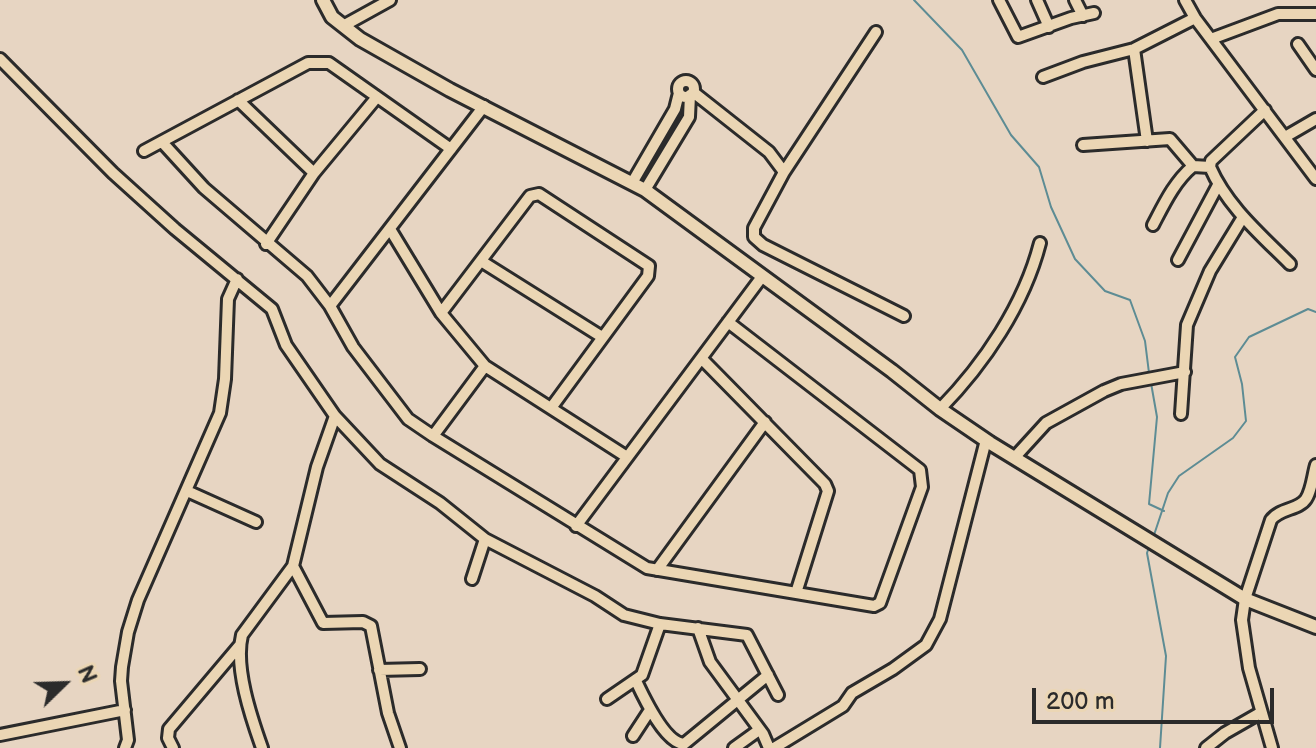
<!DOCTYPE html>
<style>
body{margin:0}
#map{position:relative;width:1316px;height:748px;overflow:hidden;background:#e7d5c2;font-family:"Balsamiq Sans",sans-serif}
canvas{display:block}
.north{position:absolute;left:24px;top:644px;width:80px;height:80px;-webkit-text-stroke:6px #ebd6b4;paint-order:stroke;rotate:67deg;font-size:22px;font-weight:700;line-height:32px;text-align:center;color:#2b2b2b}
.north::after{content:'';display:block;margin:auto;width:28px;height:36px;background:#2b2b2b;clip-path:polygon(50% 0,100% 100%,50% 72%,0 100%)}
.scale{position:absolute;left:1032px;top:688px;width:242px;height:36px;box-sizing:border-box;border:4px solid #2b2b2b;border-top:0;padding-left:10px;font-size:24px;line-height:28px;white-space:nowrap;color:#2b2b2b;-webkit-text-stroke:6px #ebd6b4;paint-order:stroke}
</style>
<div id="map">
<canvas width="1316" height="748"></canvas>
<div class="north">N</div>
<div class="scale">200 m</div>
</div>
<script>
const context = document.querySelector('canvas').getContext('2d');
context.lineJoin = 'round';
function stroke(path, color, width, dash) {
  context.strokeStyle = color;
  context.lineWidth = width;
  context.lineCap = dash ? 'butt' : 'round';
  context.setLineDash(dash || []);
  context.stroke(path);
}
stroke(new Path2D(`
 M914 0 962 50 1011 135 1039 167 1051 207 1075 259 1105 291 1130 300 1145 341 1149 373
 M1151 383 1157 417 1149 504 1164 511
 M1153 538 1168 493 1179 476 1233 438 1246 421 1242 384 1235 357 1249 337 1308 309 1316 312
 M1149 547 1147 553 1166 656 1160 748`), '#5d8c94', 2);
const minor = new Path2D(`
 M999 0 1018 37 1071 18 1094 13
 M1037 0 1049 27
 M1075 0 1083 16
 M1185 0 1195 18 1316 179
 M343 26 390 0
 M876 32 784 172 754 228V237L763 245 904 316
 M1211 39 1278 14H1316
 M1298 44 1316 70
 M1134 49 1147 141
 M0 59 113 173 175 229 272 309 286 345 335 416 380 464 440 503 485 539 595 596 624 615 660 624 747 635 778 695
 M1043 77 1083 62 1134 49 1195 18
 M678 89a8 8 0 1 1 16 0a8 8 0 1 1-16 0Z
 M693 92 769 152 784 172
 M238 100 314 173
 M1285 137 1316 119
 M162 142 204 188 307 276 330 306 353 347 408 419 433 436 647 568 874 606 880 603 922 487 920 470 728 322
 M1083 145 1170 139 1193 166
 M144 151 308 63H329L451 149
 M1210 167C1227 206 1260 234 1290 264
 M1210 167 1211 161 1265 110
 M632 183 675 109 679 93
 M645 190 689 117 690 95
 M1153 225C1164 204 1174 182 1193 166L1210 167
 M390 229 441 313 485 366 627 457
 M266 244 314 173 377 97
 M1178 260 1218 185
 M481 261 602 337
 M330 306 484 106
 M441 313 530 196 539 194 649 266 648 276 551 408
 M702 359 825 484 828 491 796 593
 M940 409C984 364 1024 305 1040 243
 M1181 414 1187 325 1210 271 1243 217
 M433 436 485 366
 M1015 457 1046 423 1104 391 1121 384 1185 372
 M187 491 256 522
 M576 526 761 278
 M293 566 323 623 363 622 371 626 388 713 400 748
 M657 570 765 422
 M472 579 485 539
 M698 628 710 662 763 734 769 748
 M379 670 420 669
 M636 681C644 698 665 743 684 744L768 675
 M607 699 642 675 660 624
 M0 735 125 710
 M633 736 650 710
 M125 748 128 740 121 681 122 667 128 632 138 600 220 413 225 379 228 299 237 279
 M173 748 168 738 169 729 240 645
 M262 748C251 717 234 667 242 635L293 566 317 467 335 416
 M734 748 759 730
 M774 748 843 706 852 693 893 669 926 645 940 619 986 440
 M1206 748 1225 733 1260 713
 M1272 748 1249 668 1242 620 1245 599 1271 520C1280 508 1299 510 1306 499 1312 490 1313 475 1316 465`);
const tertiary = new Path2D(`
 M323 0 332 17 360 39 450 90 645 190 892 371 940 409 990 443 1245 599 1316 627`);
stroke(minor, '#2b2b2b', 16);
stroke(tertiary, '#2b2b2b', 18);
stroke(minor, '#ebd6b4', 10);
stroke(tertiary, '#ebd6b4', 12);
</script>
